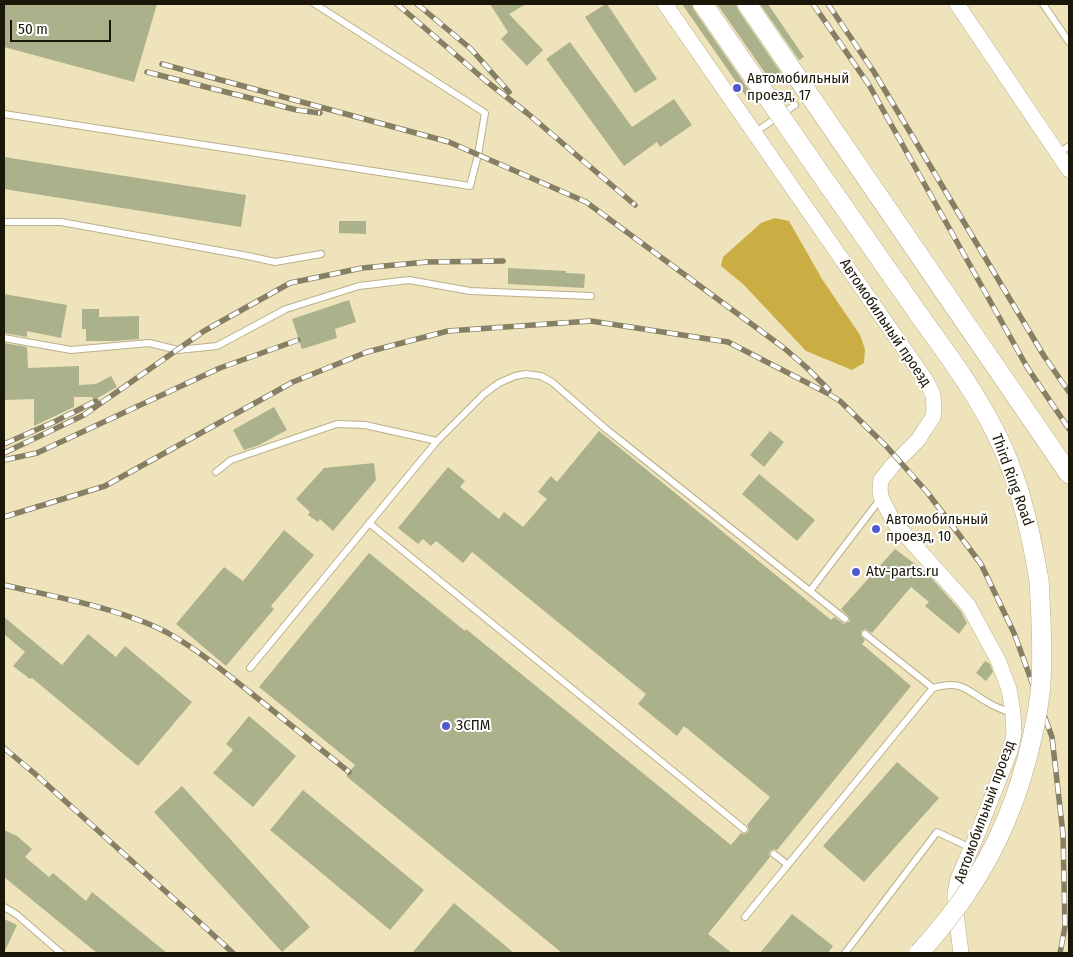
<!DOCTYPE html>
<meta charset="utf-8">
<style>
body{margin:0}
#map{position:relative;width:1073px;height:957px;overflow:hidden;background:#eee3bb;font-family:"Fira Sans Condensed",sans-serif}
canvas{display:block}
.frame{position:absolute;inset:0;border:5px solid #1b1708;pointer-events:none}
.scale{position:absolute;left:10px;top:20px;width:101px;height:22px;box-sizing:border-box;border:2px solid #1b1708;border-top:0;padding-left:6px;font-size:15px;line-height:18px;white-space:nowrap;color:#1b1708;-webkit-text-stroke:4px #fff;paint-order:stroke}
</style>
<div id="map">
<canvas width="1073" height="957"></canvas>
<div class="frame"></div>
<div class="scale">50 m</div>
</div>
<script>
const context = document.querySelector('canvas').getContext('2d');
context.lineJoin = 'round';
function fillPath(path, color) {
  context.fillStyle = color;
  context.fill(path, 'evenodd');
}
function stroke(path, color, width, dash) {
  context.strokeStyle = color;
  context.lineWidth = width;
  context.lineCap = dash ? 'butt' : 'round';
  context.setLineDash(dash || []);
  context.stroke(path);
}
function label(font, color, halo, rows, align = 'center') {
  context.font = font + ' "Fira Sans Condensed",sans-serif';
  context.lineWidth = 4;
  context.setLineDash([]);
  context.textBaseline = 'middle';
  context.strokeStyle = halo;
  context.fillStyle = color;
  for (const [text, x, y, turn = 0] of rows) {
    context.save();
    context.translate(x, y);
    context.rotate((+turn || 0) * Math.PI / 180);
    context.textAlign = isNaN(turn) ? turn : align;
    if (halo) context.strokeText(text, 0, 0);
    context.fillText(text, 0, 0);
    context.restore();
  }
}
fillPath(new Path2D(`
 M775 218 789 221 822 279 860 335 865 349 864 363 852 370 806 351 743 284 721 266 723 257 761 223Z`), '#caae43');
fillPath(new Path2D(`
 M4 4H157L134 82 4 47Z
 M490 4H526L509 14 543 50 527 66 501 39 508 32Z
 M606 4H607L657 79 635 93 585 17Z
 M682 4H692L694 10 751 93 746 96Z
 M717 4H736L738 10 781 73 770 80Z
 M760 4H768L804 57 799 60Z
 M570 42 632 127 674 99 692 125 660 147 657 142 624 166 546 59Z
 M4 157 246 195 241 227 4 189Z
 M339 221H366V234L339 233Z
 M508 268 566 271V273L585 274 584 288 508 284Z
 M4 294 67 305 61 338 27 331V337L4 333Z
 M349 300 356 322 335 329 337 338 302 349 292 319Z
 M82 309H99V317L139 316V339L115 341H86V329H82Z
 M4 343 27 347 28 368 79 366V385L96 384 111 376 117 387 94 400 92 397H74V407L34 426V399L4 400Z
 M274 407 287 430 259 445 244 450 233 430Z
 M599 431 831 620 834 617 844 624 849 622 850 620 849 617 841 609 895 549 927 573 960 610 967 623 959 634 925 606 929 602 911 587 872 633 865 629 861 631V636L865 640 862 644 911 686 777 850 774 849 770 851 769 854 770 857 708 934 732 953H562L346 776 355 765 259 687 369 553 465 631 466 629 731 845 741 833 744 834 748 832 749 829 747 825 770 797 684 726 677 736 638 704 646 694 472 552 463 563 436 541 431 546 423 539 418 544 398 528 448 467 465 481 460 487 499 519 504 512 523 527 547 499 538 492 551 476 557 482Z
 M770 431 784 442 764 467 750 455Z
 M374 463 376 480 333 531 320 519 318 522 308 515 310 512 296 499 324 468Z
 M759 474 815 520 797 541 742 494Z
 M284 530 314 555 271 606 274 609 226 666 176 624 224 567 243 581Z
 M4 617 62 665 88 634 116 657 125 646 192 702 138 766 32 678 30 679 13 666 25 652 4 634Z
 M985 661 990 664 993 672 986 681 976 673Z
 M249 716 296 756 253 807 213 773 233 750 226 744Z
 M897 762 939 798 864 882 823 846Z
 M182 786 310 927 282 952 154 812Z
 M303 790 424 890 390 930 270 830Z
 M4 830 17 836 32 849 25 857 49 877 53 873 86 901 92 892 167 953H97L4 877Z
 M454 903 514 953H412Z
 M792 914 833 946 828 953H760Z
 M4 919 17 925 4 953Z`), '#abb18a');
const service = new Path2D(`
 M1043 4 1069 42
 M4 114 470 186 478 155 485 113 315 4
 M754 132 763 127 795 105
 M1058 154 1069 146
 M4 222H61L248 256 275 262 321 254
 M4 338 71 350 149 343 178 350 217 346 286 309 359 286 409 280 470 291 591 296
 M216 472 231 460 337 424 365 425 437 441
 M369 523 744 829
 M810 591 881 498
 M865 634 933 688C961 680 965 689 987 702 995 707 1003 710 1012 713
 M250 668 437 441 484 394 499 383 515 376 526 374 541 376 552 382 606 429 845 619
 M774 854 788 865
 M4 907 16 914 61 953
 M745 917 933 688
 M845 953 937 832 971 848`);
const tertiary = new Path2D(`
 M665 4 927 382 933 395 934 408 933 417 918 440 892 466 881 480 880 489 881 497 893 521 968 605 998 660 1009 689 1013 713 1014 734 1010 751 977 835 958 879 955 893V905L961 953
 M957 4 1069 170`);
const primary = new Path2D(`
 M747 4 1069 474
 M813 163C849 215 886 267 922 319 951 359 981 400 1001 444 1021 487 1031 534 1039 580`);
stroke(service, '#bbb089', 8);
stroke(tertiary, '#bbb089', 16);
stroke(primary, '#bbb089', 20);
stroke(service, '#fff', 6);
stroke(tertiary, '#fff', 15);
stroke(primary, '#fff', 19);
const rail = new Path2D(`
 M397 4 486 81 527 113 635 205
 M417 4 471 49 509 92
 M813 4 869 85 1027 367 1069 429
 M828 4 874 72 1044 356 1069 392
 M162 64 449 142 586 202 784 348 806 367 829 390
 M147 72 297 110 320 113
 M4 444 54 422 96 401
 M4 453 84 415 204 331 290 283 362 268 427 262 503 261
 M4 460 37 453 220 368 298 340
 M4 517 105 486 293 382 367 352 448 331 591 321 728 342 827 393 840 401 886 446 927 492 981 564 1014 633 1052 737 1063 834 1065 927 1060 953
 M4 585C55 597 109 606 158 628 190 643 223 671 251 693 284 720 317 746 349 772
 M4 748 34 773 184 908 233 953`);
stroke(rail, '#877f63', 5.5);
stroke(rail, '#fff', 4, [11]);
const primaryBridge = new Path2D(`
 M703 4 813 163
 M919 953C936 934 952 915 966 894 998 847 1020 793 1032 738 1036 720 1040 701 1041 682 1043 648 1041 614 1039 580`);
stroke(primaryBridge, '#bbb089', 20, []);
stroke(primaryBridge, '#fff', 19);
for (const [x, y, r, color] of [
 [737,88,5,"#505ad0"],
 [876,529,5,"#505ad0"],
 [856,572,5,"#505ad0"],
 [446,726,5,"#505ad0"]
]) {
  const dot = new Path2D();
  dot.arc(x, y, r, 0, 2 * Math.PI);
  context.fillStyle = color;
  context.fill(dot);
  stroke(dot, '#fff', 2);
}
label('15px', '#1b1708', '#fff', [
 ["Автомобильный",747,79],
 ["проезд, 17",747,96],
 ["Автомобильный",886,520],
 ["проезд, 10",886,537],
 ["Atv-parts.ru",866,572],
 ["ЗСПМ",456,726]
], 'left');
label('15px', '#1b1708', '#fff', [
 ["Автомобильный проезд",885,323,56],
 ["Third Ring Road",1012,480,70],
 ["Автомобильный проезд",985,812,-70]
]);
</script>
